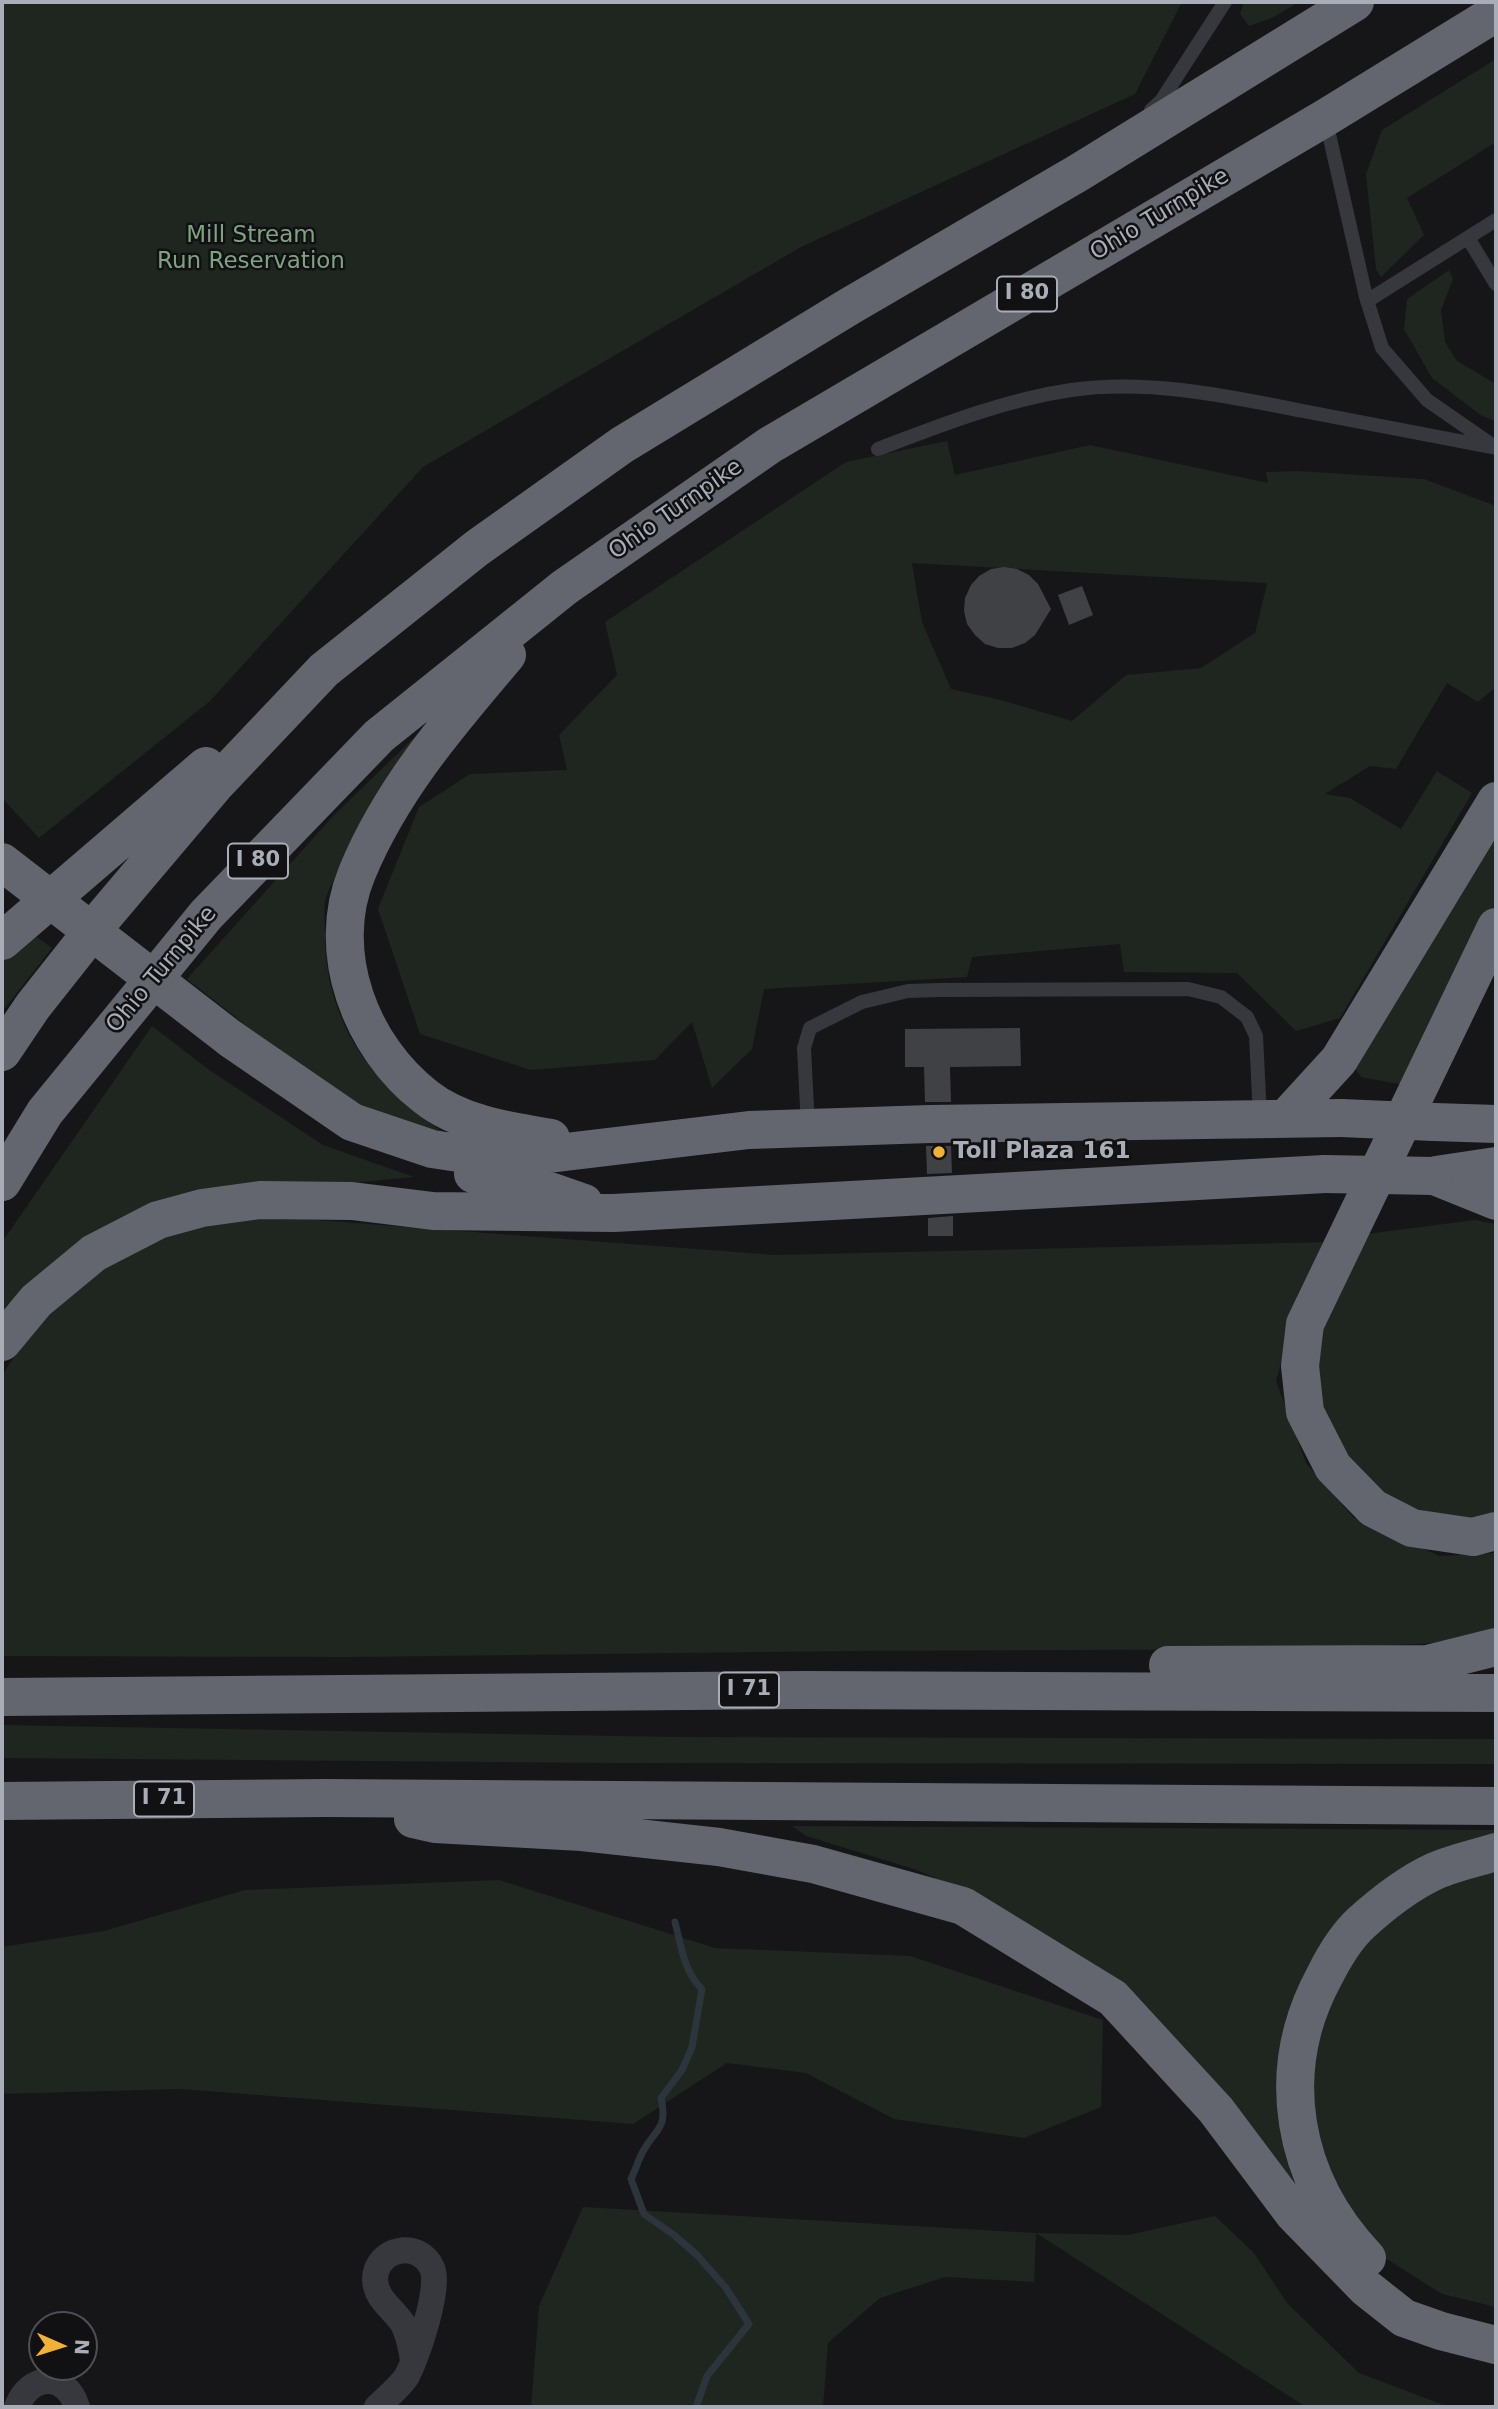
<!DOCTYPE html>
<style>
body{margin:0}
#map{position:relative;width:1498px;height:2409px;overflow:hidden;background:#161618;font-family:"DejaVu Sans",sans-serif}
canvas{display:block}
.frame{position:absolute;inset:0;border:4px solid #a8adb8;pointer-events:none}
.north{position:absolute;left:28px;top:2311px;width:70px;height:70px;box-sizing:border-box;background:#111113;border:2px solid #4d4f55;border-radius:50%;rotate:93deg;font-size:19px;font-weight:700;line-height:28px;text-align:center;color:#a8adb8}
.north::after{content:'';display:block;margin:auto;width:24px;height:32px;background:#f2b134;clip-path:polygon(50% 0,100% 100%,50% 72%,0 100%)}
</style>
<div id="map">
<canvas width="1498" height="2409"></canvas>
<div class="frame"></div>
<div class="north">N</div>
</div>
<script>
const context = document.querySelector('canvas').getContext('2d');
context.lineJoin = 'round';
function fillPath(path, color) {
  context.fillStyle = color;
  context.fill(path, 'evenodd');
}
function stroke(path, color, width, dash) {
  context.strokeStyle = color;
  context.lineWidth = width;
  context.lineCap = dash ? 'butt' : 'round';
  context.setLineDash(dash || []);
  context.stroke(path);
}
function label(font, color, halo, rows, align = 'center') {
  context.font = font + ' "DejaVu Sans",sans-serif';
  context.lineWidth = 5;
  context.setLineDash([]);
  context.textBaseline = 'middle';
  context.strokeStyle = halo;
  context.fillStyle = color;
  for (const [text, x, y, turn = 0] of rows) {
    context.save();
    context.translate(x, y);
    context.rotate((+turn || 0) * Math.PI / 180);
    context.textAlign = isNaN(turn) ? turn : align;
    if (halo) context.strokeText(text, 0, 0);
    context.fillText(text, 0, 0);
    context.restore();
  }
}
fillPath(new Path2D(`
 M2 2H1182L1135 94 801 247 423 467 210 701 39 838 2 798Z
 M1244 2H1299L1272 18 1249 26 1240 14Z
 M1496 59V142L1407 198 1424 235 1381 277 1376 269 1366 174 1382 130Z
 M1449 270 1453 279 1441 310 1445 342 1457 361 1496 384V421L1482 416 1432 378 1404 329 1407 299Z
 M947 441 955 475 1090 445 1268 483 1266 472 1298 471 1424 479 1496 506V687L1478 702 1447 683 1396 769 1370 766 1325 794 1350 798 1401 829 1437 771 1472 793 1340 1018 1296 1031 1237 973 1124 972 1120 944 972 957 967 977 764 989 752 1049 712 1088 692 1022 655 1060 531 1070 420 1034 378 909 419 807 470 774 567 770 559 735 617 675 605 622 846 462ZM912 563 1266 583 1267 584 1255 633 1201 668 1126 675 1072 721 1001 700 951 689 922 622Z
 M420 732C391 777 360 820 339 869 335 878 329 888 326 898 323 909 325 924 325 935 325 1021 372 1086 442 1131L418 1130 331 1095 238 1030 243 1023 187 979 334 815Z
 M1496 821V902L1404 1085 1361 1077 1355 1069Z
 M30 932 52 948 2 1012V957Z
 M152 1026 208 1069 323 1145 414 1177 264 1191H193L2 1323V1242Z
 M238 1217 303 1219 775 1255 1329 1242 1301 1289 1276 1381 1306 1463 1353 1517 1440 1556 1496 1553V1633L1455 1642 1310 1649 850 1651 349 1657 2 1656V1375L31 1332 71 1292 155 1232Z
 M1475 1220 1496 1224V1523H1430L1363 1491 1316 1408V1342L1367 1234Z
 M2 1725 673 1737 1496 1739V1764L608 1763 2 1758Z
 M792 1826 1496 1830V1843L1450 1853 1292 2025 1321 2220 1248 2139 968 1893 917 1870 806 1836Z
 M1496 1870V2307L1442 2294 1385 2258 1346 2209 1309 2121V2073L1330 2007 1347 1970 1380 1925 1445 1885Z
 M499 1880 715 1948 910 1956 1103 2020 1101 2107 1024 2138 894 2119 806 2073 727 2063 633 2124 180 2089 2 2094V1947L104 1931 245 1890Z
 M583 2207 1035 2233 1128 2235 1215 2216 1254 2253 1287 2303 1359 2373 1449 2407H1458H1306L1036 2233 1034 2282 945 2277 880 2298 828 2343 823 2407H531L539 2306Z`), '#1e261f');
stroke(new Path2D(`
 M675 1922C681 1946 684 1972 702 1989L692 2047 682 2070 661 2098C667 2127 659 2126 645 2148 639 2157 636 2169 631 2179L644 2214 674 2235 697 2255 726 2288 749 2324 707 2376 696 2407`), '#2c353c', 7);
fillPath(new Path2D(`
 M1004 567 1017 569 1029 575 1038 584 1051 609 1035 635 1025 643 1012 648H998L985 644 975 635 967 624 964 611 965 598 971 585 979 576 991 569Z
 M1082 586 1093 615 1069 625 1058 595Z
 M1020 1028 1021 1066 950 1067 951 1102H925L924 1067H905V1029Z
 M926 1146H951L952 1173 927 1174Z
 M953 1216V1236H928V1218Z`), '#404145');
stroke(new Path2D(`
 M1151 110 1161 101 1225 2
 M1326 121 1366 297 1382 348 1427 400 1492 445
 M1468 238 1496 284
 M1367 301 1496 220
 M878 449C941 425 1004 400 1071 390 1149 379 1227 396 1303 411 1367 423 1432 436 1496 448
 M808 1128 804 1048 810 1028 862 1002 908 991 939 990 1188 989 1221 997 1247 1017 1256 1036 1260 1117`), '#37383d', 14);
stroke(new Path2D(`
 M17 2407C29 2374 66 2371 77 2407
 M377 2407C386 2398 400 2387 407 2376 417 2356 441 2288 432 2268 419 2239 376 2248 375 2279 375 2299 394 2309 403 2324 409 2335 411 2348 413 2360`), '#37383d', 26);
stroke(new Path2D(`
 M507 655C450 722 391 790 357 873 324 952 361 1047 426 1097 460 1124 509 1131 551 1138
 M1496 927 1305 1324 1300 1366 1305 1412 1333 1467 1373 1508 1412 1528 1473 1537 1496 1531
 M2 941 206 766
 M231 1039 352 1122 432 1149 472 1155 557 1153 749 1130 930 1124 1341 1118
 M2 1052 33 1006 105 915 215 785 324 670 477 548 622 445 850 306 1078 173 1355 2
 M1286 1118 1339 1060 1496 801
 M1434 1122 1496 1124
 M473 1174 518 1180 584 1203
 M1436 1175 1496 1166
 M1434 1176 1496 1201
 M2 1182 45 1112 206 915 379 736 565 587 770 445 1325 118 1496 13
 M2 1342 36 1301 94 1253 158 1220 202 1208 260 1200 352 1201 433 1211 614 1213 1325 1174
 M1168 1665 1428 1664 1496 1647
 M2 1697 802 1690 1496 1693
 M2 1801 325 1798 1496 1806
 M413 1819 435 1824 582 1832 719 1847 813 1864 963 1906 1113 1998 1216 2110 1294 2214 1366 2288 1404 2318 1441 2331 1496 2345
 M1367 2258C1292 2179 1272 2072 1325 1975 1334 1957 1347 1936 1361 1923 1383 1903 1409 1883 1435 1871 1454 1863 1476 1858 1496 1852`), '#63666e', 38);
stroke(new Path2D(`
 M2 862 231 1039
 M1341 1118 1434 1122
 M1325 1174 1434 1176`), '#63666e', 38);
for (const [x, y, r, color] of [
 [939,1152,7,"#f2b134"]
]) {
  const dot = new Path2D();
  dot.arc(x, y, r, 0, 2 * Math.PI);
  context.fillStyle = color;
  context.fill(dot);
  stroke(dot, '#111113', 2.5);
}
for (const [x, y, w] of [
 [1027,294,60],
 [258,861,60],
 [749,1690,60],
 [164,1799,60]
]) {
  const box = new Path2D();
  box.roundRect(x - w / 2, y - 17.5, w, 35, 5);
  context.fillStyle = '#111113';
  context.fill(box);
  stroke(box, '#a8adb8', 2);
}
label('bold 21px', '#a8adb8', null, [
 ["I 80",1027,294],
 ["I 80",258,861],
 ["I 71",749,1690],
 ["I 71",164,1799]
]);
label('23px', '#a8adb8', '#111113', [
 ["Ohio Turnpike",1160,215,-31],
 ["Ohio Turnpike",676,510,-35],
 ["Ohio Turnpike",162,970,-50]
]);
label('23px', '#7fa381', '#111113', [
 ["Mill Stream",251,236],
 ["Run Reservation",251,262]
]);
label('bold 23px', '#a8adb8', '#111113', [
 ["Toll Plaza 161",953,1152]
], 'left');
</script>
